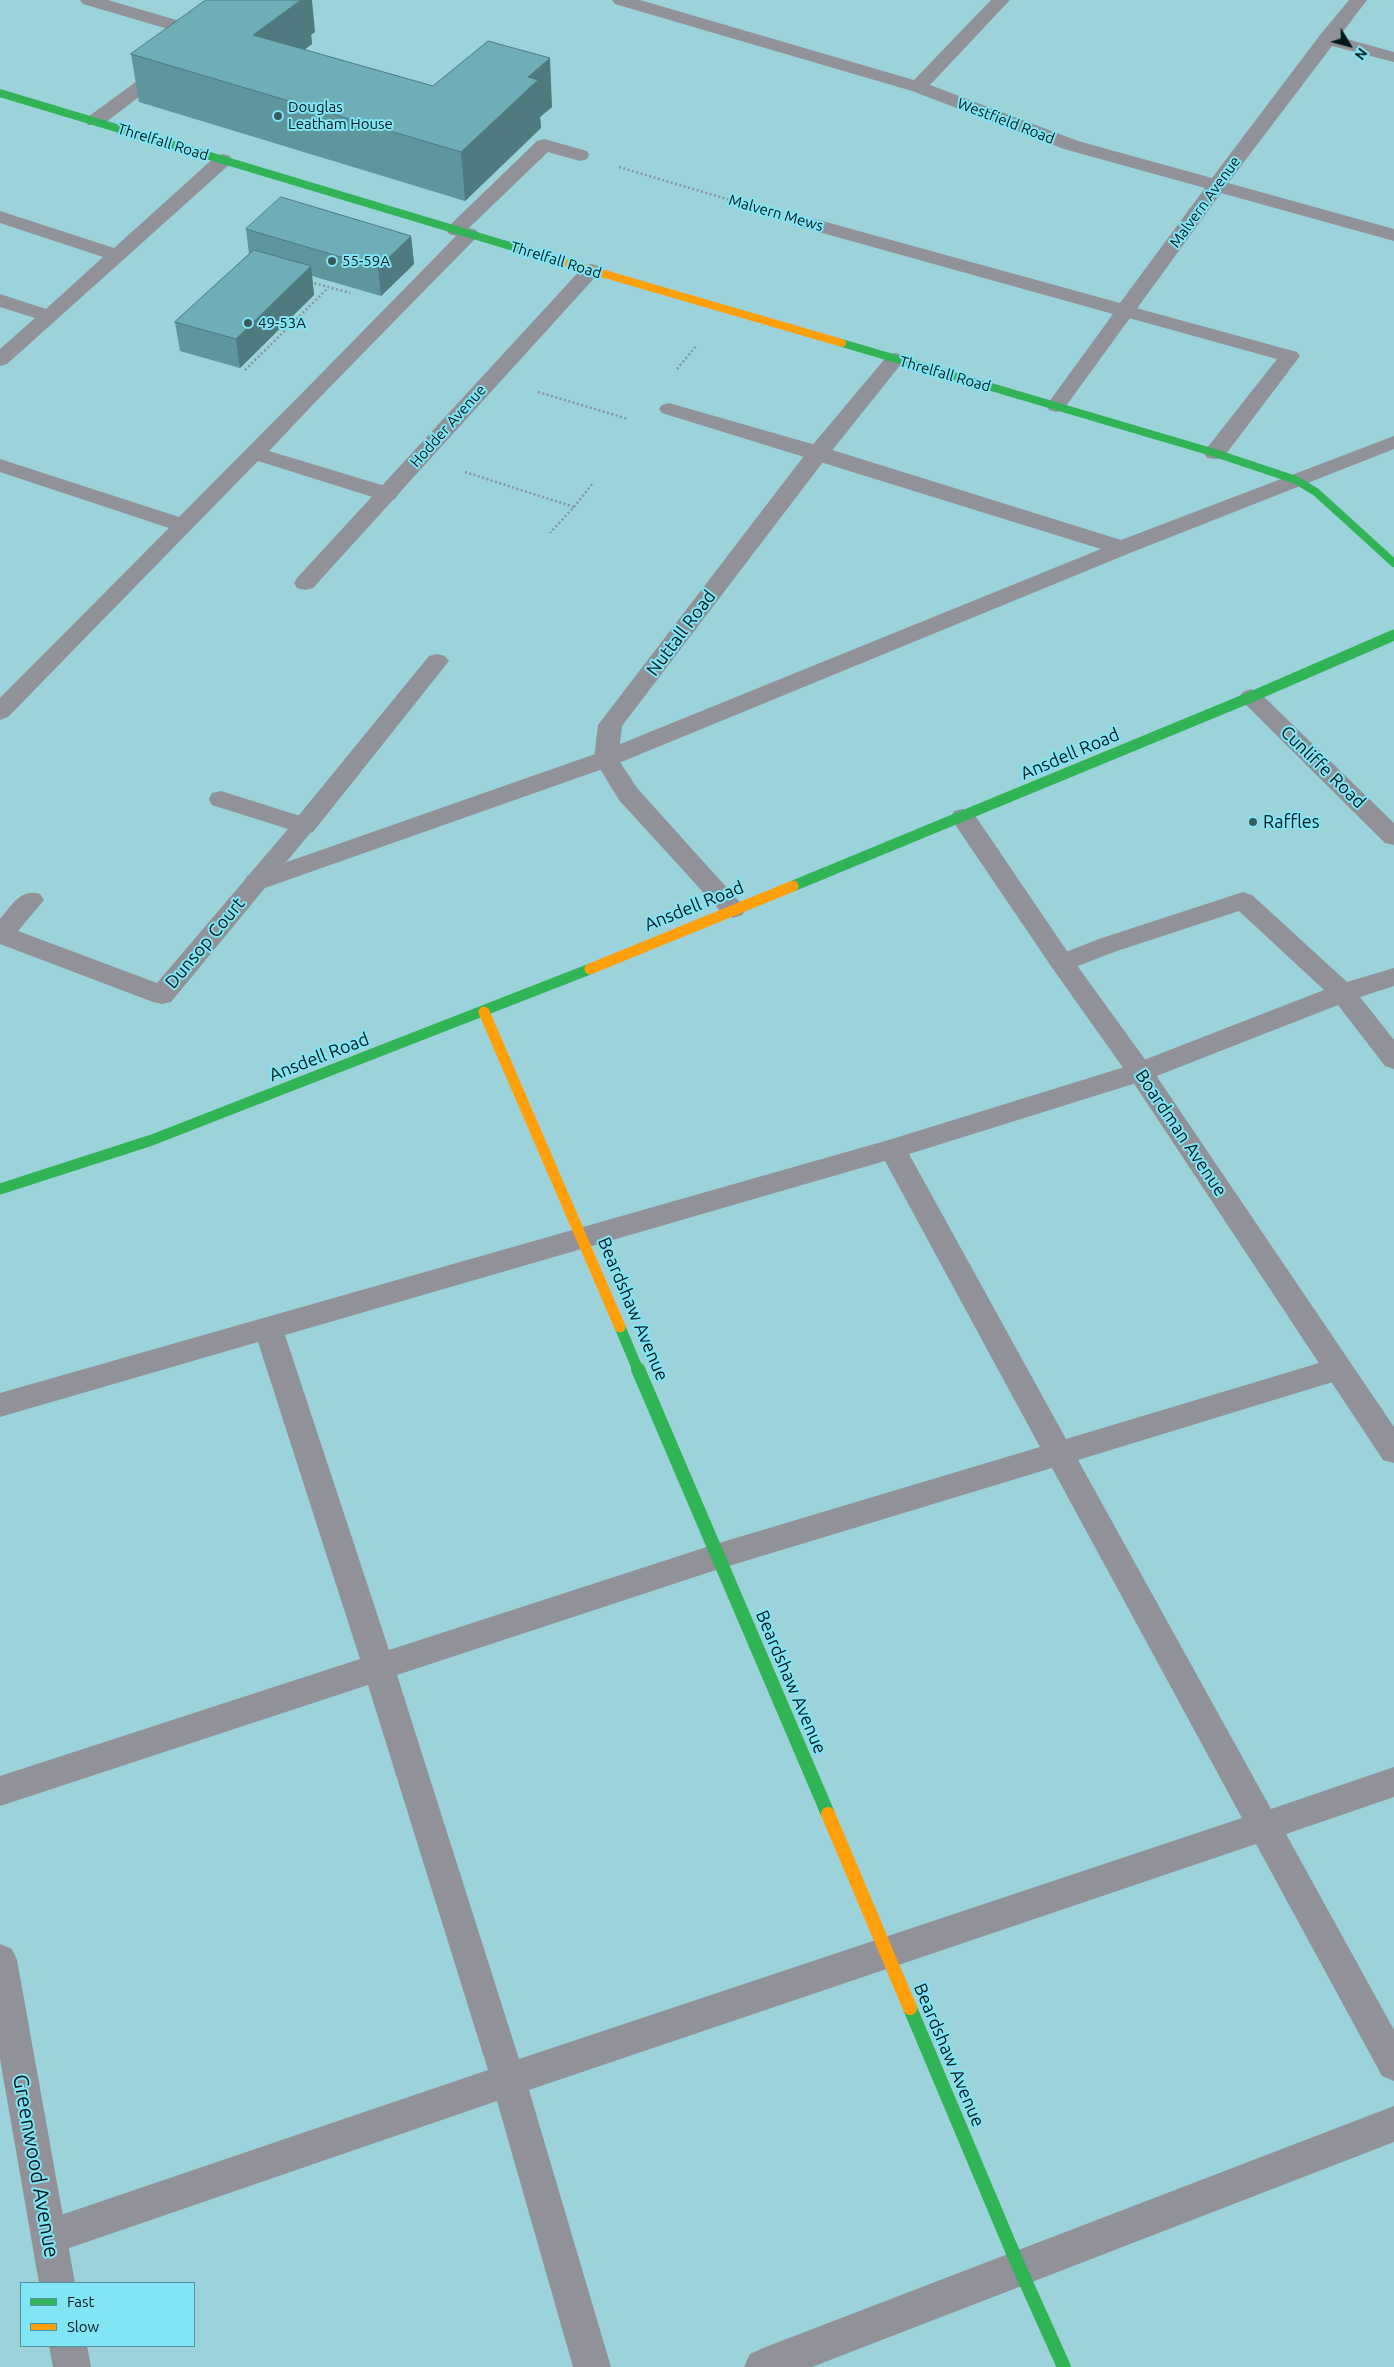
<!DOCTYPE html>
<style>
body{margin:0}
#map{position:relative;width:1394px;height:2367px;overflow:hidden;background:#9cd2da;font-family:Ubuntu,sans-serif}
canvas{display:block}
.legend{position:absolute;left:20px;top:2282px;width:175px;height:65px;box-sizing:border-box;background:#81e5f5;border:1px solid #4f939e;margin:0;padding:6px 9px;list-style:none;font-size:15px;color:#03181b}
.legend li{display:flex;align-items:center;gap:10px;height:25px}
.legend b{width:25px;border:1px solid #4f939e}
.north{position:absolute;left:1324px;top:20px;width:50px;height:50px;-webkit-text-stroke:4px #81e5f5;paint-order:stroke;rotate:127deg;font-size:14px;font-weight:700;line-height:20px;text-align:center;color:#03181b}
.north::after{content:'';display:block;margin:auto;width:18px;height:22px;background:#03181b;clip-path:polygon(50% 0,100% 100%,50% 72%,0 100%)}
</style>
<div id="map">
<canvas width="1394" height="2367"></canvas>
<ul class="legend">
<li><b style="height:6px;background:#30b455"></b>Fast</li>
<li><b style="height:6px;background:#ff9f0a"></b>Slow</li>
</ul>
<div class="north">N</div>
</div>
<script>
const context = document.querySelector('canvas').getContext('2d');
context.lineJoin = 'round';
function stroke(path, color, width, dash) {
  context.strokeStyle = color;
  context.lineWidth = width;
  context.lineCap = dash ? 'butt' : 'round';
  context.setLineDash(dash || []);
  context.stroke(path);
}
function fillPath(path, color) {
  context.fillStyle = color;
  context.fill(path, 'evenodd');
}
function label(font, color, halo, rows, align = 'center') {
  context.font = font + ' Ubuntu,sans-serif';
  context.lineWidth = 4;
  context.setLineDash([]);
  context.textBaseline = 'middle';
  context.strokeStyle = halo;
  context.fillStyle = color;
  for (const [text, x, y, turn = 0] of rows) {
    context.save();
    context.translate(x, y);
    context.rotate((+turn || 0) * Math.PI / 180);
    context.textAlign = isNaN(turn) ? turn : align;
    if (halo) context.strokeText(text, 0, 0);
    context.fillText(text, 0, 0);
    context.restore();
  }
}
stroke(new Path2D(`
 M619 167 767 211
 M310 282 350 293
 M677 369 697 345
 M245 370 328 288
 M538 392 628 419
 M465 472 574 507 550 533
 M574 507 593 483`), '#84969d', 2.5, [2, 2.5]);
fillPath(new Path2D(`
 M223 154 230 156 232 160 230 164 7 364 0 366V349L35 318 0 307V294L46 309 103 257 0 223V211L114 248 216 156Z
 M1125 305 1297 352 1300 356 1223 458 1215 459 1207 458 1204 453 1207 448 1277 359 1118 315 1115 311 1118 307Z
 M317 383 324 385 327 389 324 393 269 451 395 489 398 494 395 499 387 501 379 499 258 461 8 717 0 720V698L169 528 0 472V459L179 517 310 385Z
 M669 403 826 448 1121 540 1394 436V449L1130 553 614 765 265 888 256 891 247 888 244 882 247 876 598 753 1101 549 662 413 659 409 662 405Z
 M437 654 445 656 449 661 445 666 313 832 304 834 295 832 292 826 295 820 429 656Z
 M1243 892 1252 895 1347 982 1394 968V986L1360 997 1394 1040V1069L1385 1066 1338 1005 1149 1079 909 1154 1066 1439 1339 1357 1349 1361 1354 1369 1349 1377 1078 1460 1271 1809 1394 1767V1797L1286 1834 1394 2030V2081L1382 2076 1256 1844 529 2090 611 2367H573L497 2101 49 2255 36 2250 31 2237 36 2224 49 2219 488 2070 368 1685 0 1806V1776L360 1659 258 1342 0 1417V1393L892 1139 1131 1065 1324 990 1239 911 1117 951 1062 972 1053 969 1049 963 1053 957 1099 939ZM885 1161 1040 1447 719 1543 389 1650 285 1335ZM1052 1468 1242 1818 519 2059 397 1675 719 1569Z
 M1394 2106V2142L812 2367H744L750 2354 763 2348Z`), '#909199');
fillPath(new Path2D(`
 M80 0H108L214 31 217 35 214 39H202L83 4Z
 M612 0H640L914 80 991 0H1010L930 85 1078 141 1212 178 1320 35 1349 0H1367L1339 37 1394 52V62L1332 46 1228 183 1394 229V241L1221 193 1063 410 1056 412 1049 410 1046 406 1113 314 801 227 798 223 801 219H815L1120 303 1205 188 1064 149 912 91 615 4Z
 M166 63 172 64 175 68 172 72 102 125H88L86 121 88 117 160 64Z
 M544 139 587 151 589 155 587 159 580 161 548 152 469 228 476 230 479 234 476 238 324 393 317 395 310 393 307 389 310 385 456 236 449 234 446 230 449 226 537 141Z
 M591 264 598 266 601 270 598 274 313 588 305 590 297 588 294 583 297 578 584 266Z
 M895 353 902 355 905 359 902 363 826 458 622 726 618 759 637 788 746 909 742 915 733 918 724 915 619 800 594 759 598 725 810 448 888 355Z
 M1251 689 1259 692 1394 823V845L1385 843 1243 702 1239 697 1243 692Z
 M221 791 313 820 316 826 171 1002 162 1004 153 1002 0 944V919C12 905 21 888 40 894L44 900 18 931 157 983 288 829 212 805 209 799 212 793Z
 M963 809 972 811 1071 957 1149 1065 1394 1427V1463L1383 1460 1131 1079 1053 969 954 823 951 817 954 811Z
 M0 1944 12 1949 17 1960 75 2283H39L0 2059Z
 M49 2346H87L91 2367H53Z`), '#909199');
stroke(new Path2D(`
 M0 93 560 261
 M842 343 1215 453 1296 480 1316 492 1394 563`), '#30b455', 8);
stroke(new Path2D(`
 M793 886 1251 697 1394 635
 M0 1189 152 1140 590 969
 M620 1327 638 1370`), '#30b455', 11);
stroke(new Path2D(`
 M638 1369 828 1814
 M910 2008 1019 2267 1064 2367`), '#30b455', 14);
stroke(new Path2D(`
 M560 261 842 343`), '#ff9f0a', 8);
stroke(new Path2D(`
 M590 969 793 886
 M484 1012 620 1327`), '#ff9f0a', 11);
stroke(new Path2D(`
 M828 1814 910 2008`), '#ff9f0a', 14);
fillPath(new Path2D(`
 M315 32 311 35 312 44 304 50 433 86 552 107 540 117 541 128 465 201 139 102 131 54Z
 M246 229 411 236 414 264 381 296 312 276 314 295 240 368 180 351 175 322 249 254Z`), '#5f969d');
fillPath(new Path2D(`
 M298 0H312L315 32 311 35 312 44 260 83 253 35Z
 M550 58 552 107 540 117 541 128 465 201 461 152 528 77Z
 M411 236 414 264 381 296 378 268Z
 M311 266 314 295 240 368 236 339Z`), '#4e7a80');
const building = new Path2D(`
 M206 0H301L253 35 433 86 488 41 550 58 528 77 538 80 461 152 131 54Z
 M281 197 411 236 378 268 246 229Z
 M254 250 311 266 236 339 175 322Z`);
fillPath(building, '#6faeb7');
stroke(building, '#4e7a80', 1);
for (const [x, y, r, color] of [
 [278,116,5,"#39595e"],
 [332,261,5,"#39595e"],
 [248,323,5,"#39595e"],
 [1253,822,5,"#39595e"]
]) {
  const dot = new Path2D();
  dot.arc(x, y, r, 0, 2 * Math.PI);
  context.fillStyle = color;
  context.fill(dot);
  stroke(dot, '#81e5f5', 2);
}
label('15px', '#03181b', '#81e5f5', [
 ["Douglas",288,107],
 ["Leatham House",288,124],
 ["55-59A",342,261],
 ["49-53A",258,323]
], 'left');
label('15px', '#03181b', '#81e5f5', [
 ["Westfield Road",1006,121,21],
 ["Threlfall Road",163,142,17],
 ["Malvern Avenue",1205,202,-54],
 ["Malvern Mews",776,213,16],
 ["Threlfall Road",556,260,17],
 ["Threlfall Road",945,374,16],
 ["Hodder Avenue",448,426,-48]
]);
label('18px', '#03181b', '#81e5f5', [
 ["Nuttall Road",681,633,-53],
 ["Ansdell Road",1070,754,-23],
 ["Cunliffe Road",1323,767,44],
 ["Ansdell Road",694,906,-22],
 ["Dunsop Court",205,943,-50],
 ["Ansdell Road",319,1057,-21],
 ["Boardman Avenue",1181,1133,56],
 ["Beardshaw Avenue",633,1309,67],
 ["Beardshaw Avenue",791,1682,67],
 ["Beardshaw Avenue",949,2055,67]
]);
label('18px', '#03181b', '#81e5f5', [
 ["Raffles",1263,822]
], 'left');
label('21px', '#03181b', '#81e5f5', [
 ["Greenwood Avenue",36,2166,80]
]);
</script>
